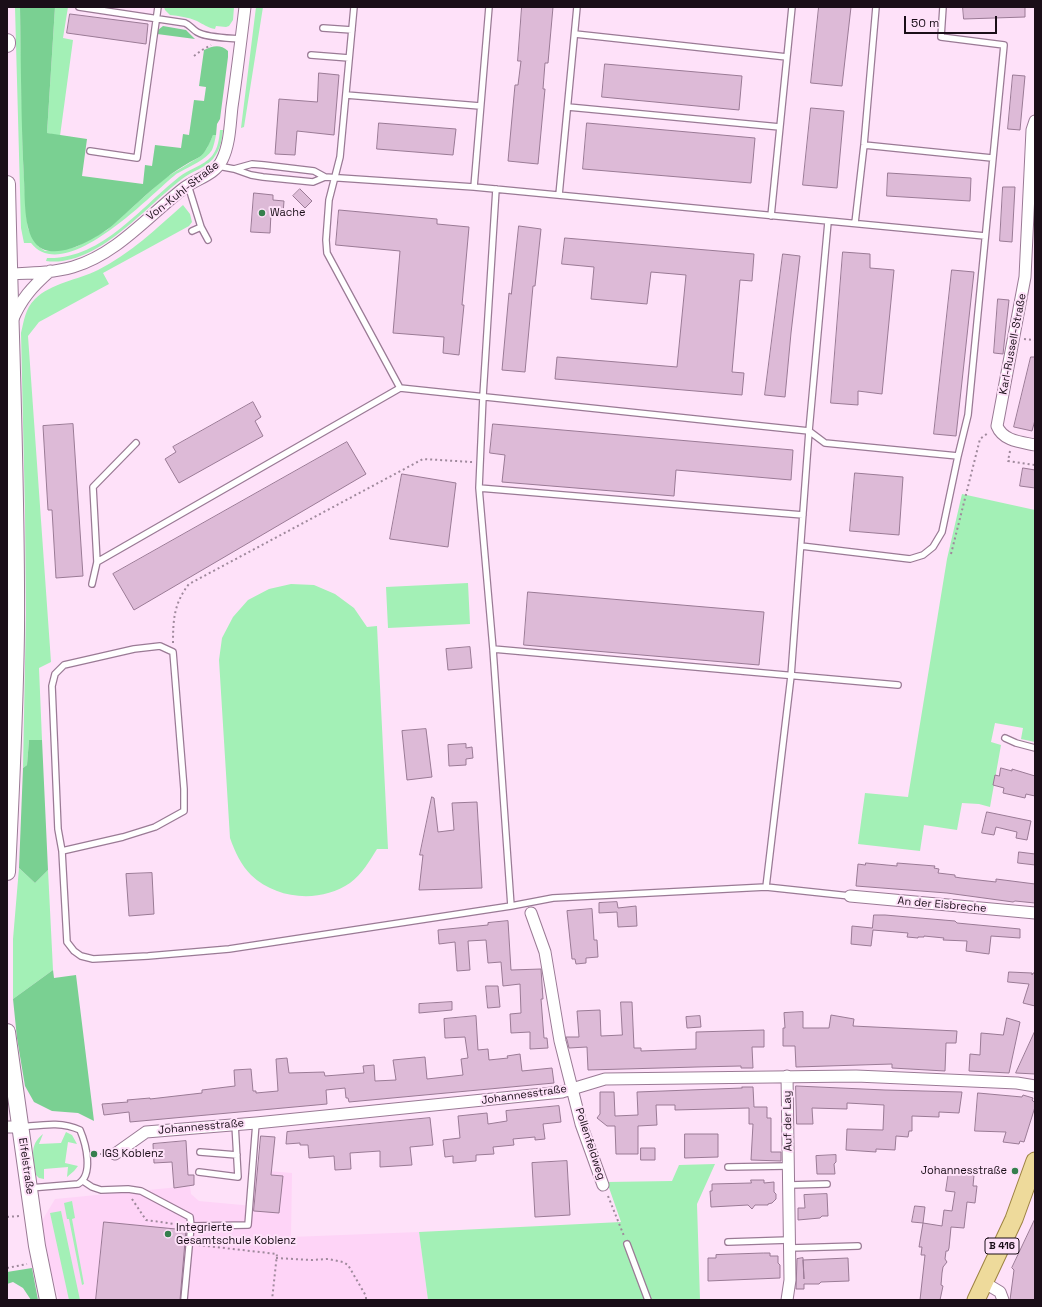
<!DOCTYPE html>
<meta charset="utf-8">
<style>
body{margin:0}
#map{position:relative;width:1042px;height:1307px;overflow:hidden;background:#fee1f9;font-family:"Space Grotesk",sans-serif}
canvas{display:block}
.frame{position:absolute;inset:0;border:8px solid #1a0e18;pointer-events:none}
.scale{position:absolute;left:904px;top:16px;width:93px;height:18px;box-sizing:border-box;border:2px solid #1a0e18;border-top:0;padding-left:5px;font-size:12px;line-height:14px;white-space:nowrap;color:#1a0e18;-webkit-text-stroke:3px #fee1f9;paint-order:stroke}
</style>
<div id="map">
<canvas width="1042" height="1307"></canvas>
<div class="frame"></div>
<div class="scale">50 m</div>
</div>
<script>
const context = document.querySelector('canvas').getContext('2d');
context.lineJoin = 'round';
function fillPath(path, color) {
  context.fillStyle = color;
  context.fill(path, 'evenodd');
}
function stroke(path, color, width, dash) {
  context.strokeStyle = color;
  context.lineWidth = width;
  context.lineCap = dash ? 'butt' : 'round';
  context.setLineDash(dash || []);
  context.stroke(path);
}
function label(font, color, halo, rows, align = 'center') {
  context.font = font + ' "Space Grotesk",sans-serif';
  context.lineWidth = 4;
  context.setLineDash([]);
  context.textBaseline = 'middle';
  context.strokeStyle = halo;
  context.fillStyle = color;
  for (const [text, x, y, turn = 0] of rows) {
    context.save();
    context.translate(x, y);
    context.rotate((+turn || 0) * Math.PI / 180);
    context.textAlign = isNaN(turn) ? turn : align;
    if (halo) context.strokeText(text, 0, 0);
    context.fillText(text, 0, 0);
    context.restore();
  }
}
fillPath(new Path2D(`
 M256 1170 292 1173 291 1237 419 1232 428 1300H59L50 1268 43 1227V1219L55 1199 190 1186 191 1194 199 1201 253 1206Z`), '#fed4f7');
fillPath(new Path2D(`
 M15 7H20L23 160 26 212 28 229 38 246 45 251H55L76 247 107 230 165 178 201 156 207 148 213 135H216C215 140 214 145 212 150 206 160 190 166 180 172 175 174 172 178 168 181 143 203 63 284 31 243H24L21 228Z
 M55 7H68L63 38 73 40 60 136 47 133Z
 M164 7H234L233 20 229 26 226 27 216 26 215 29C208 28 203 24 197 21 188 17 179 16 170 15L165 10Z
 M256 7H263L244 127 241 128Z
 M220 130H223C222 141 220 150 213 159 205 168 192 171 182 179 146 206 97 268 46 261L47 258C101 260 140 208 179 177 189 169 203 166 212 156 218 148 219 140 220 130Z
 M183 205 190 214 192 222 189 226 103 273 109 284 39 322 28 336 51 662 39 668 42 740H29L27 765 23 768 26 613 25 511 21 333C24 321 25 309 35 299 51 283 78 280 98 270 130 254 157 228 183 205Z
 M962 494 1035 510V742L1021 739 1023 728 995 723 991 742 1001 745 990 807 979 804 962 803 957 830 924 825 920 851 858 844 865 793 908 797 947 559Z
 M468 583 470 624 388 628 386 587Z
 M291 584 314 585 335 594 354 608 367 627 377 626 388 849H377C369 862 362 874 350 883 321 903 277 900 251 875 241 865 235 852 230 838L219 660 222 638 233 617 248 600 269 589Z
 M19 868 35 883 48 870 53 970 13 999V939Z
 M66 1132 72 1135 77 1144 68 1142 65 1163 78 1166 74 1171 67 1177 68 1167 44 1169V1179L39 1178 36 1175C34 1158 28 1146 43 1134L39 1144 61 1143Z
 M715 1164 697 1204 700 1300H428L419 1232 621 1222 607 1182 672 1181 679 1165Z
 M72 1201 75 1218 72 1219 84 1284 82 1285 69 1219H67L64 1203Z
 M61 1211 80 1300H69L50 1213Z`), '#a3f0b6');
fillPath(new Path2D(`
 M20 7H55L47 133 87 139 82 176 143 184 145 165 152 166 155 145 181 148 183 134 189 135 194 100 204 101 206 87 199 86 204 50C213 46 220 44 228 51V57L220 119 217 124 216 135H213C210 142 207 150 201 156 198 158 194 160 190 162 182 167 173 172 165 179 147 193 130 210 113 225 96 239 49 267 33 240 24 225 25 198 24 180 21 122 21 65 20 7Z
 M163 26 186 30 195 39 157 34 158 30Z
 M29 740H42L48 870 35 883 19 868 23 768 27 765Z
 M53 970 54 978 76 975 94 1121 78 1113 52 1111 34 1102 25 1086 17 1038 13 999Z
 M32 1268 38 1300H31L23 1288 13 1282 7 1284V1272Z`), '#7ad092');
const building = new Path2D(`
 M522 7H553L548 63H545L543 89H545L538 164 508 161 515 85H518L521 61H518Z
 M819 7H851L842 86 811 83Z
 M963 7H1025V17L964 19Z
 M70 14 148 24 146 44 67 33Z
 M605 64 742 76 739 110 602 97Z
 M319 73 339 75 334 135 297 131 295 155 275 154 279 99 317 102Z
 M1013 75 1025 76 1020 130 1008 129Z
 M811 108 844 111 837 188 803 185Z
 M379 123 456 129 453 155 377 149Z
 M587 123 755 138 751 183 583 169Z
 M888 173 971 178 970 201 887 196Z
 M1003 187H1015L1012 242 1000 241Z
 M300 189 312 201 305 208 293 196Z
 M254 193 273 195V200L284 201 283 214 271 213 270 233 251 232Z
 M339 210 437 219V224L469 227 462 305H464L459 355 443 353 444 337 393 333 400 251 336 245Z
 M519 226 541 229 535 286H533L525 372 502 370 509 293 511 294Z
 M565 238 754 254 752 281 740 280 732 372 744 373 742 395 555 379 557 357 677 367 686 275 651 272 647 304 591 299 594 267 562 264Z
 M843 252 870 254V268L894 270 882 394 858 391V405L831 403Z
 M783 254 800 256 791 333 785 397 765 395Z
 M952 270 974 272 956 436 934 434Z
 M998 299 1009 300 1003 354 994 353Z
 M1031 357H1035V420L1032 431 1014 427Z
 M253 402 261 417 255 421 263 436 179 483 165 459 176 452 173 447Z
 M73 424 83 576 56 578 52 510H48L43 426Z
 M493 424 793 450 791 480 676 470 674 496 502 482 505 455 490 453Z
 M347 442 366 474 134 610 113 574Z
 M1023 468 1035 470V488L1020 486Z
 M855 473 903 477 899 535 850 531Z
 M402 474 456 483 448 547 390 539Z
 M528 592 764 612 759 665 524 645Z
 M470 647 472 668 448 670 446 649Z
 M426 729 432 777 407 780 402 731Z
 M466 744V748L472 747 473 758 466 759V765L449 766 448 745Z
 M1001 768 1012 771V769L1035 776V796L1026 794 1025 798 1003 793 1004 788 993 785 995 775 999 776Z
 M432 797 434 798 438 832 454 830 452 803 477 802 482 888 419 890 423 855H420Z
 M987 812 1031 821 1027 840 1016 838 1017 832 996 827 994 835 982 833Z
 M1019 852 1035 854V865L1018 863Z
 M866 863 897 866V863L935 866 934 868 939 869 938 873 955 875V877L961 878 996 882V879L1035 884V903L1015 901 1013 902 947 893 856 886 858 864 865 865Z
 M152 873 154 914 129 916 126 874Z
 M617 902 618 908 636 906 637 926 618 927 617 912 599 913V903Z
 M592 909 594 940H597L598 957 586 958V963L576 964 575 959H572L567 911Z
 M874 915H885L955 921 957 923 1020 929V938L991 936 989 954 966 951 967 941 943 940 944 938 924 936V937H918V938L907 937 908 933 873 930 871 946 851 944 852 926 872 928Z
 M508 921 511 970 541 969 543 999H541L544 1038H547L548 1048 530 1049V1032L511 1033 510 1014 521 1013 520 984 503 986 501 962 488 963 486 940 468 941 470 970 457 971 455 942 439 944 438 930 488 925V923Z
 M1009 972 1032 973V975L1033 973H1035V1006L1023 1003 1029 984 1008 982Z
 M486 986H498L500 1007 488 1008Z
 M452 1002V1010L419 1013V1004Z
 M621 1002H632L634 1048H641V1051L696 1049V1032L764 1030V1047H752L753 1068H741V1066L697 1067 588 1070 587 1047 569 1048 567 1040 566 1037H579L577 1011 600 1010 601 1036 622 1035Z
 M803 1012V1028H829L831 1015 854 1019 853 1026 957 1031 956 1043H946L945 1071 892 1068V1064L796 1067 795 1046H783V1028H785L784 1013Z
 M476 1016 478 1050 488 1049 489 1060 508 1058 507 1056 520 1054 522 1071 552 1068 554 1083 349 1102 348 1098H346L345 1088 326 1090 327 1104 130 1122 129 1112 104 1115 102 1104 128 1102 127 1100 150 1098V1099L202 1093V1090L235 1086 234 1070 251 1069 253 1091H256V1093L278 1091 276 1059 287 1058 289 1073 324 1072 325 1076 364 1073 363 1066 374 1065 375 1081 396 1080 393 1060 425 1057 427 1079 463 1075 461 1059 468 1058 465 1037 445 1038 444 1019Z
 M700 1016 701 1027 687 1028 686 1017Z
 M1007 1018 1020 1022 1009 1073 969 1071 970 1054 980 1055 981 1033 1003 1035Z
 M1035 1031V1074L1016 1073Z
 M796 1086 885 1090 962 1092 959 1113 939 1112V1117L912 1116V1131H909L908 1137 896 1136 895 1150 876 1149V1152L846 1150 847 1129 883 1130 884 1105 847 1103V1109L812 1108 813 1124H797Z
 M742 1087H753L754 1107H767V1118H771V1152H781V1161L751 1160 753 1124H749V1108L675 1110V1105H656L657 1125 638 1126V1154H616L615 1126H607L597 1118 600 1114V1092H614L615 1116 638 1115 637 1092 742 1088Z
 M978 1093 1022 1097 1023 1095 1033 1098 1032 1100 1035 1103V1107L1024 1142 1020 1141 1019 1144 1003 1142 1006 1132 975 1131Z
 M559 1106 561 1122 543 1124 545 1139 535 1140V1137L513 1139 514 1145 493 1147 494 1154 476 1155V1161L453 1163V1156L445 1157 443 1140 460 1138 458 1116 487 1113 488 1124 507 1121 506 1111Z
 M430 1118 433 1145 410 1147 412 1165 380 1167V1151L350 1153 351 1169 335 1170 334 1156 309 1158 308 1145H300V1143L286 1144 287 1132Z
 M685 1134H718V1157L685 1158Z
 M261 1136 275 1137 271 1175 283 1176 279 1213 254 1211Z
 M186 1141 188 1175H194V1185L174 1188 172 1162 154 1163 153 1144Z
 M641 1148H655V1160H641Z
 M836 1155V1162L834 1164 835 1174H817L816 1156Z
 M567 1161 570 1215 535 1217 532 1163Z
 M949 1171 974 1175 973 1186H977L975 1203 967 1202 964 1228 951 1227 949 1248 948 1251H946L945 1259 947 1262 943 1267 942 1273 941 1285 943 1286 940 1300H920L925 1255H921L922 1247H919L923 1223 942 1226 944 1210 952 1211 955 1192 946 1191Z
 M751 1180H764V1183L774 1182V1192L776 1194V1199L772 1203 768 1204V1205H755L752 1209 748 1205 711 1207 710 1191H712V1184L751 1183Z
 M827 1194 828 1216H822L820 1218 798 1220V1208H805L804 1195Z
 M915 1206 925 1207 923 1223 912 1222Z
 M1035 1219V1300H1010L1014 1270 1012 1268Z
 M104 1222 186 1230 180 1300H96Z
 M764 1253H770V1256H778V1263L780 1265V1278L708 1281V1258H716V1255Z
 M803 1258 804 1279 803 1260 848 1258 849 1281 821 1282 819 1284H804V1289H796L797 1259Z`);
fillPath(building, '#ddbad7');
stroke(building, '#9a7a95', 1);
const lane = new Path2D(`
 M79 7 185 23C190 25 192 29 197 32 207 38 229 38 241 39
 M354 7 340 157 329 200 326 240 327 253 400 388 809 431 825 443 958 456
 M323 28 352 30
 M575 34 787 57
 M311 55 349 58
 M346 95 480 106
 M568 107 780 127
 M864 145 992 158
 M90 151 137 158 158 7
 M218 166 234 169 251 175 263 177 313 182 325 177 474 187 985 236
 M234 169 252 164 264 165 314 171 325 177
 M188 185 201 227 192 231
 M474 187 489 7
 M496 189 483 396 479 488 493 649 511 906
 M559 195 577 7
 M771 216 792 7
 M855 223 864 145 876 7
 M201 227 208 240
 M479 488 803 515
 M801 546 910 559 923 555 933 547 942 532 958 456 968 415 1004 45 941 37 943 7
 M97 562 400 388
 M92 584 97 562 93 487 136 443
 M493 649 898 685
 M1005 738 1016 743 1035 748
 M62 851 123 837 155 827 184 811V789L173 652 160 646 134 649 64 665 55 674 52 686 58 829 62 851 67 942 74 951 81 956 93 959 148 956 229 949 511 906 553 898 766 887 850 896
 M766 887 791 676 809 431 828 222
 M21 1127C42 1125 61 1121 80 1130 86 1144 94 1175 78 1184L30 1188
 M200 1152 237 1155
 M728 1167 788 1166
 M199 1172 238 1177 235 1124
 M83 1181 92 1187 101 1190 128 1189 141 1191 190 1217 191 1226 184 1300
 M789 1185 827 1184
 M191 1226 248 1225 256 1123
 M728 1242 789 1240
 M627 1244 648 1300
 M790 1248 858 1246`);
const street = new Path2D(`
 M1035 121 1032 130 1025 277 997 426C1003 441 1021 442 1035 445
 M9 274C31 273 52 273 73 267 117 254 148 216 184 188 196 179 215 175 222 160 230 144 230 124 232 107 237 73 241 40 245 7
 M12 321C21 299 32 287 50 271
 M850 896 1035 913
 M531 913 545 952 560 1041 581 1124 603 1185
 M7 1127H20
 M115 1154 146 1132 256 1123 562 1092 605 1079 856 1076 1017 1083 1035 1086
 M985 1283 1000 1292 1003 1300
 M787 1300 790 1280 787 1076`);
const secondary = new Path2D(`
 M7 42V44
 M7 184C10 333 17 482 16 630 15 711 11 792 7 872
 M7 1032 37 1246 48 1300`);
const primary = new Path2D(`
 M976 1300 1014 1219 1035 1161`);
stroke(lane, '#9a7a95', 8);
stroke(street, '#9a7a95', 13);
stroke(secondary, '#9a7a95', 18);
stroke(primary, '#9c8242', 19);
stroke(new Path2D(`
 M194 56 202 50 211 45
 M1024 339 1035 340
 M1010 451 1008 461 1035 465
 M951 554 980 439 988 433
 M173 643C173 620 174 603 189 584L423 459 472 462
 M95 1154H105
 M608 1196 624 1236
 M132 1199 146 1220 182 1225
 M7 1217 20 1216
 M198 1245 277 1254 272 1300
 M276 1258 311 1260 328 1259 343 1262 348 1265 366 1296V1300
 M7 1268 27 1264`), '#9f899c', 2, [2, 3]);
stroke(lane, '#fff', 5.5);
stroke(street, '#fff', 11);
stroke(secondary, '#fff', 16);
stroke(primary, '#eeda9b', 17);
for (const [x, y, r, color] of [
 [262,213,4,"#357f4d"],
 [94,1154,4,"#357f4d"],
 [1015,1171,4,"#357f4d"],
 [168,1234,4,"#357f4d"]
]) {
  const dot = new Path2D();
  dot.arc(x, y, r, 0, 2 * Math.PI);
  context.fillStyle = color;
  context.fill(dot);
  stroke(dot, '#fee1f9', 1.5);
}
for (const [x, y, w] of [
 [1002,1246,34]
]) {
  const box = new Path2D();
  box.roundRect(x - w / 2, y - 8, w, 16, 3);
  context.fillStyle = '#fee1f9';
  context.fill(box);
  stroke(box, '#1a0e18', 1);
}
label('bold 10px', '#1a0e18', null, [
 ["B 416",1002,1246]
]);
label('11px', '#1a0e18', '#fee1f9', [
 ["Von-Kuhl-Straße",183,191,-38],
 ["Karl-Russell-Straße",1013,344,-79],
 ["An der Eisbreche",942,905,5],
 ["Johannesstraße",524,1095,-8],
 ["Auf der Lay",788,1121,-91],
 ["Johannesstraße",201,1127,-5],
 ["Pollenfeldweg",590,1144,72],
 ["Eifelstraße",26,1166,82]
]);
label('11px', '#1a0e18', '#fee1f9', [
 ["Wache",270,213],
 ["IGS Koblenz",102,1154],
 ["Johannesstraße",1007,1171,"right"],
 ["Integrierte",176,1228],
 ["Gesamtschule Koblenz",176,1241]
], 'left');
</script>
